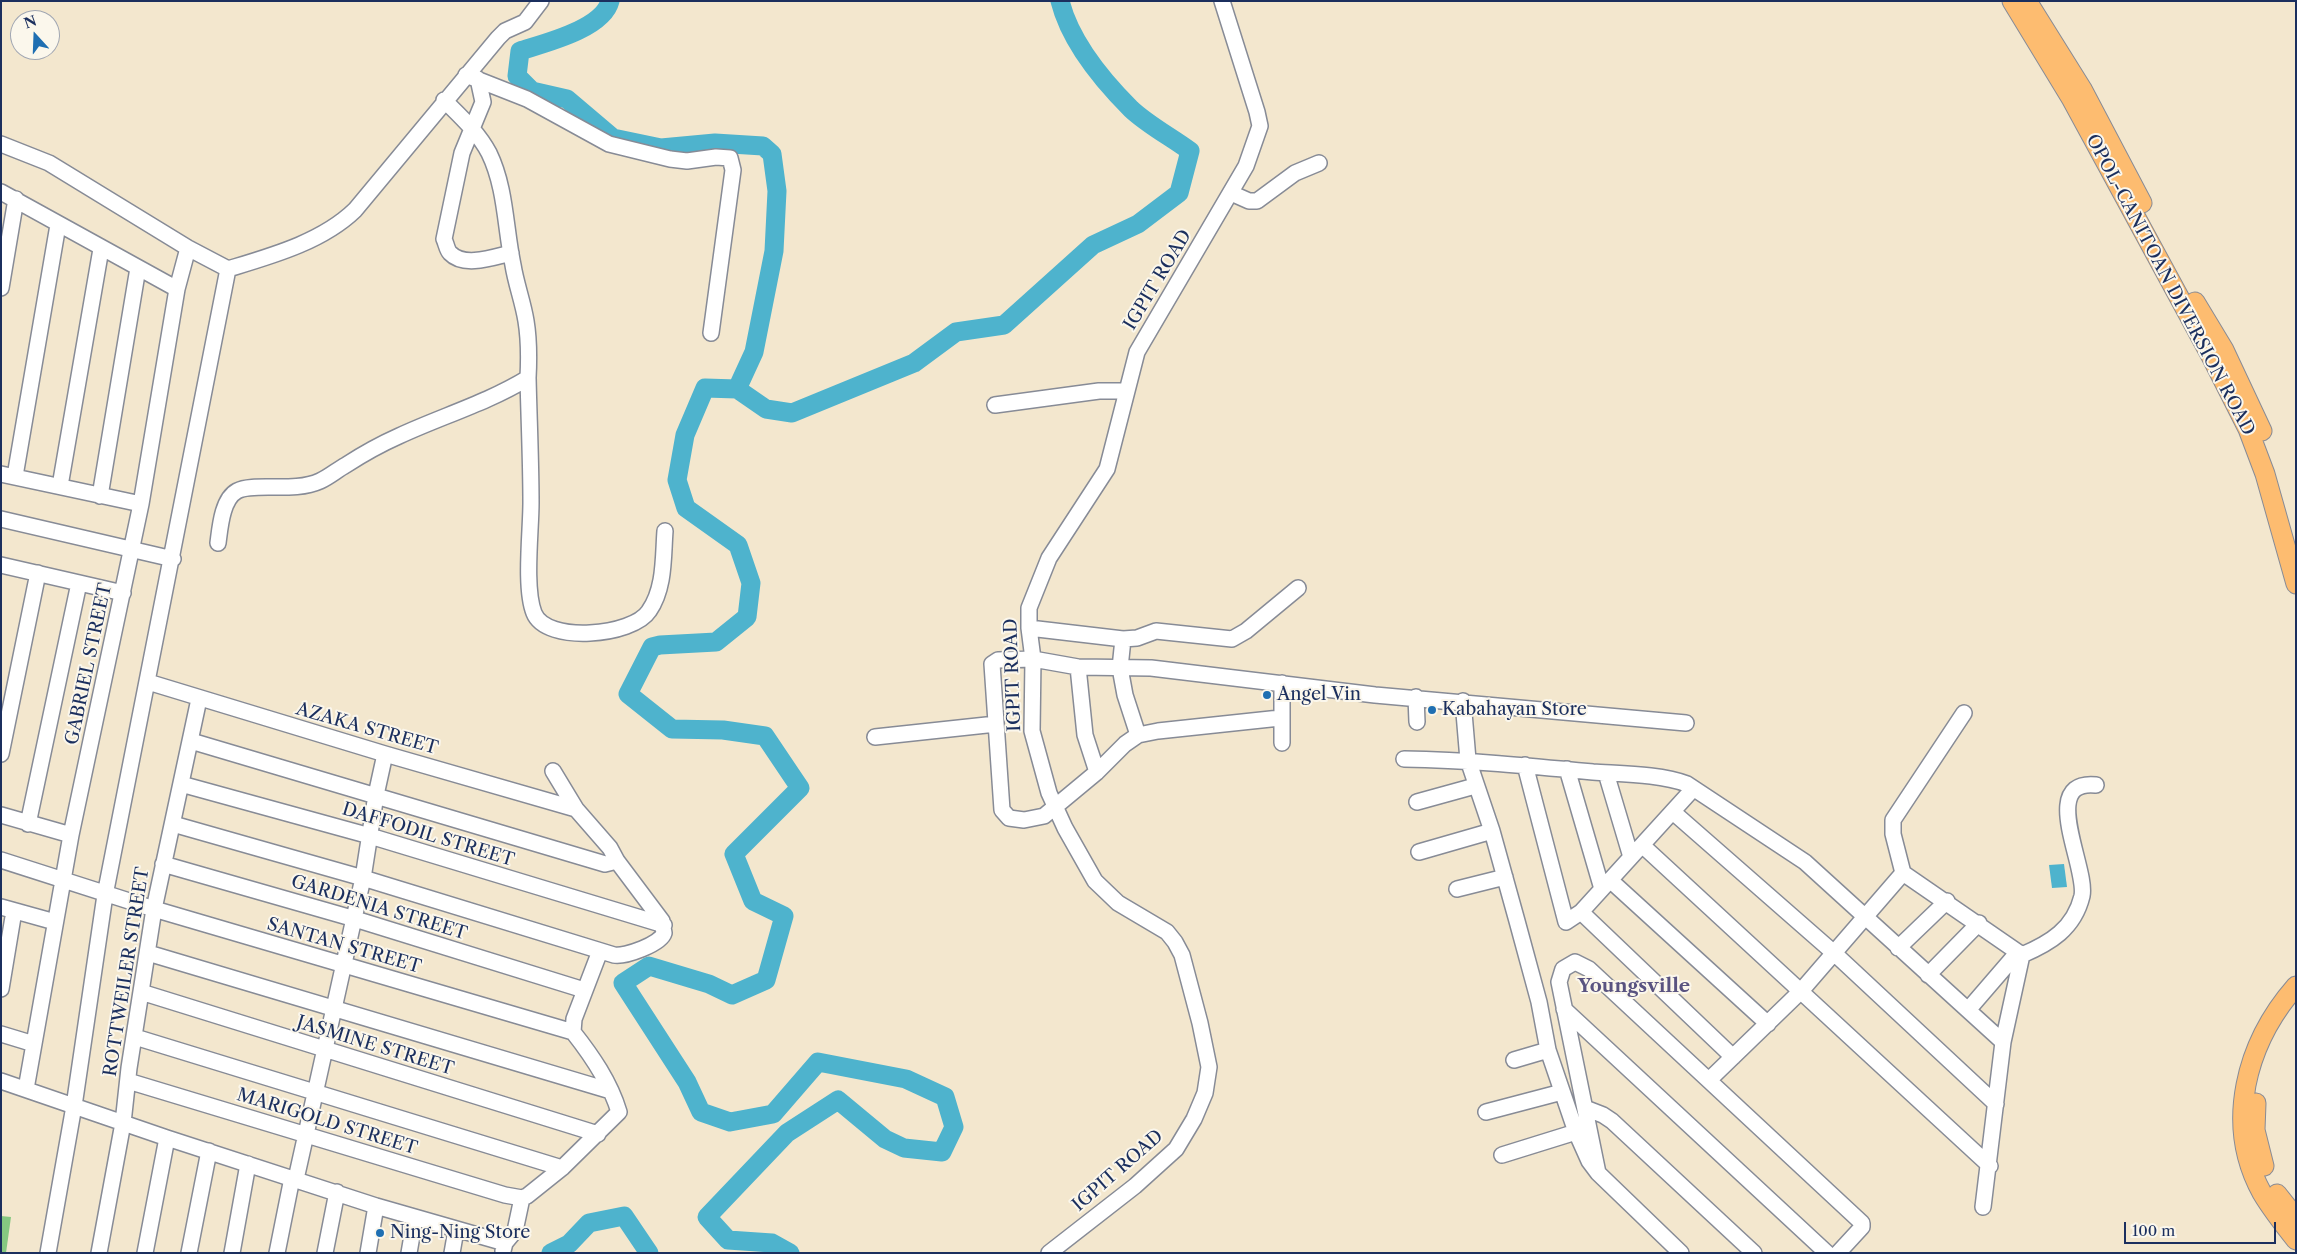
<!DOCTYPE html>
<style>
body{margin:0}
#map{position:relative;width:2297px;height:1254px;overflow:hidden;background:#f3e7ce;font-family:"Libre Caslon Text",serif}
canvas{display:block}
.frame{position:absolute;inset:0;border:2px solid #1b2f5e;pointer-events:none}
.north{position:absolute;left:10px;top:10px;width:50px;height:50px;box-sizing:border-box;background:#fbf7ec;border:1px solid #a1a7b3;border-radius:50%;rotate:340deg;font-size:14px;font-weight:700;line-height:20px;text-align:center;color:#1b2f5e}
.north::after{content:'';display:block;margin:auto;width:18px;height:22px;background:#1f6fb2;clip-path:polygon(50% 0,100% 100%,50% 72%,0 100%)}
.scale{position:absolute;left:2124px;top:1222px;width:152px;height:22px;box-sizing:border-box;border:2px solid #1b2f5e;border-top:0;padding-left:6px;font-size:15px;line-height:18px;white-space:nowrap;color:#1b2f5e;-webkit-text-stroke:4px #fbf7ec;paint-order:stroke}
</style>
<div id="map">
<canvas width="2297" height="1254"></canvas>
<div class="frame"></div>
<div class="north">N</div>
<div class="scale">100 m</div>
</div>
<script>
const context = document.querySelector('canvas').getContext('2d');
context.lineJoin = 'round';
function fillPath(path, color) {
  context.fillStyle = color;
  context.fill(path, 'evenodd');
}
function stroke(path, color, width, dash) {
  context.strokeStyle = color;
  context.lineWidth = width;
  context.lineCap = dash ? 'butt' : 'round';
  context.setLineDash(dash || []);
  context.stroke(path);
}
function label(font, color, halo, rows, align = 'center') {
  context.font = font + ' "Libre Caslon Text",serif';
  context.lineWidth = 4;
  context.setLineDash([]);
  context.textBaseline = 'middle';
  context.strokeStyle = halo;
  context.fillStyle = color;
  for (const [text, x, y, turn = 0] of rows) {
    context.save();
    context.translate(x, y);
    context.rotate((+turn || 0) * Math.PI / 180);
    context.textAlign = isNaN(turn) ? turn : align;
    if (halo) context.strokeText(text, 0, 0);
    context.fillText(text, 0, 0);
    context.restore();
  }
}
fillPath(new Path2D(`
 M1 1216 11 1217 6 1253H1Z`), '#86c881');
fillPath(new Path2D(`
 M2064 864 2067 887 2052 888 2049 865Z`), '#4eb3cd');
stroke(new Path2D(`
 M610 1C603 29 545 43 520 51L517 76 532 91 567 99 613 138 661 148 715 143 763 146 772 154 777 191 774 251 754 352 737 389
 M551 1253 569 1244 589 1223 624 1216 649 1253
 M790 1253 772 1243 728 1240 707 1217 787 1133 838 1100 885 1139 904 1148 942 1152 954 1127 945 1097 906 1079 818 1062 773 1114 730 1122 701 1112 687 1082 623 983 649 966 709 984 732 995 766 980 784 916 753 901 734 854 800 788 765 736 723 730 672 729 628 694 652 647 660 645 716 642 747 617 751 583 738 545 686 508 677 480 685 435 705 388 737 389 766 409 792 413 914 363 956 332 1004 325 1093 245 1138 224 1179 193 1190 151C1171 137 1148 125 1131 109 1102 80 1070 41 1060 1`), '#4eb3cd', 19);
const minor = new Path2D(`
 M466 75 527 99 609 144 670 159 687 161 716 157 730 158 733 170 711 333
 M478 79 483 102 462 153 444 239C446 243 447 250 450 253 464 268 494 257 511 253
 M1 144 49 163 188 248 228 269C271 256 322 242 355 210L498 38 505 31 525 22 541 1
 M1 192 177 289
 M1231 193 1249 201H1257L1295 173 1319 163
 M1 288 16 199
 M528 378C529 420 531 462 531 503 531 531 524 588 534 613 546 644 633 636 649 611 665 588 663 557 665 531
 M995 405 1099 391H1125
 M1 474 141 504
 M15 476 58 225
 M60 486 101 249
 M100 496 138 268
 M1 519 173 559
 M218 543C220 528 222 499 237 491 254 482 294 493 320 481 329 477 337 470 346 465 363 454 381 444 399 436 442 416 487 403 528 378 529 359 529 339 526 321 523 302 516 284 513 265 505 227 506 188 489 153 478 132 460 116 444 100
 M1 565 123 593
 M1029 628 1123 639 1120 668 1125 695 1138 735
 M1123 639 1137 638 1156 631 1232 639 1246 631 1298 588
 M1078 667 1085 735 1097 772
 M148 682 385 754 576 809
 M1282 683V743
 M1416 697 1417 722
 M1463 701 1468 760 1492 831 1517 921 1539 1002 1548 1050 1576 1132 1589 1161 1598 1173 1681 1253
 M1280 718 1158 731 1138 735 1125 744 1097 772 1044 816 1024 820 1009 818 1002 810 992 664 998 660 1033 659 1078 667 1151 668 1375 695 1686 723
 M875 737 996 724
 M191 741 605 864 617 861
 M1 754 38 573
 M1404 759C1467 760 1530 766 1593 772 1621 774 1661 774 1687 784L1805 862 2003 1042
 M1525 765 1566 922 1581 912 1693 789
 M1567 769 1602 889
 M1606 773 1631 857
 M181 784 370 836 664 925
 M1417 802 1475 786
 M1673 812 1834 953 1996 1104
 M1 815 71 835
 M28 824 79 583
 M173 824 363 878 614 955C625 957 661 944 664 933L662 921 617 861 610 848 576 809 553 771
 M1642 845 1990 1166
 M1419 852 1492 831
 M1 860 154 909 573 1032
 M163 864 355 919 584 990
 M1903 873 1893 834V820L1964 713
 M1610 880 1768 1024
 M1457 889 1505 877
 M1 907 55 922
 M1581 912 1733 1057
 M1898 948 1947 901
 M148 953 611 1091
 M2022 955C2050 943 2074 929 2082 896 2088 868 2038 779 2096 785
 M1928 975 1979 923
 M1 989 14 911
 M141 992 598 1134
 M1564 1009 1827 1253
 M1968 1010 2018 952
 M1 1034 34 1044
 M135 1037 562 1168
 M1514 1060 1548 1050
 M1709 1080 1801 991 1903 873 2022 955 2003 1042 1983 1207
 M1 1081 167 1138 376 1206 505 1243
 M128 1081 505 1195 522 1198 527 1196 562 1168 619 1112C610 1082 592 1056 573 1032L574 1019 600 951
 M26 1089 71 835 141 504 177 289 188 248
 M1585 1108 1603 1115 1612 1121 1754 1253
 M1486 1112 1562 1092
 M1502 1155 1576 1132
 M1598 1173 1559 982 1563 969 1575 962 1589 969 1862 1223V1227L1838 1253
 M296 1179 363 878 376 795 385 754
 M503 1251 505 1243 515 1231 522 1198
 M48 1253 74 1106 105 895 228 269
 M99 1253 123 1123 129 1068 154 909 199 699
 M145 1253 167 1138
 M189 1253 209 1151
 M232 1253 248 1164
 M277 1253 292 1178
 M325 1253 337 1192
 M368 1253 376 1206
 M409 1253 415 1218
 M452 1253 456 1230
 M1049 1253 1135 1186 1176 1149 1194 1119 1205 1093 1209 1067 1200 1023 1182 955 1175 942 1167 932 1118 903 1095 881 1065 828 1049 793 1032 731 1033 659 1029 628V608L1049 558 1107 469 1137 352 1246 166 1260 126 1257 112 1222 1`);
const major = new Path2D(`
 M2012 1 2071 98 2211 356 2248 429 2265 474 2296 584
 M2027 1 2082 89 2142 203
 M2195 302 2224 350 2262 431
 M2296 986C2246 1043 2224 1124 2262 1193 2272 1210 2284 1225 2296 1240
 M2256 1103 2255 1130 2264 1166
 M2277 1194 2296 1218`);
stroke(minor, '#878b96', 18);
stroke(major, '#878b96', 21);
stroke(minor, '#fff', 15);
stroke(major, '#fdbc70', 19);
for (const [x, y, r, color] of [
 [1267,695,5,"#1f6fb2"],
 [1432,710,5,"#1f6fb2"],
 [380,1233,5,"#1f6fb2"]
]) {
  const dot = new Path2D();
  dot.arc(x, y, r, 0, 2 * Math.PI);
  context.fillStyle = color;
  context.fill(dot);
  stroke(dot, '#fbf7ec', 2);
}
label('18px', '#1b2f5e', '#fbf7ec', [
 ["IGPIT ROAD",1158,280,-59],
 ["OPOL-CANITOAN DIVERSION ROAD",2170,285,62],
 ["GABRIEL STREET",89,664,-78],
 ["IGPIT ROAD",1013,675,-92],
 ["AZAKA STREET",367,729,16],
 ["DAFFODIL STREET",428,835,17],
 ["GARDENIA STREET",379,908,17],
 ["SANTAN STREET",344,946,16],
 ["ROTTWEILER STREET",127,972,-81],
 ["JASMINE STREET",375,1046,17],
 ["MARIGOLD STREET",327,1122,17],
 ["IGPIT ROAD",1118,1171,-41]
]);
label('18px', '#1b2f5e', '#fbf7ec', [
 ["Angel Vin",1277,695],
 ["Kabahayan Store",1442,710],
 ["Ning-Ning Store",390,1233]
], 'left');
label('bold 19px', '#595380', '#fbf7ec', [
 ["Youngsville",1634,987]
]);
</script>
